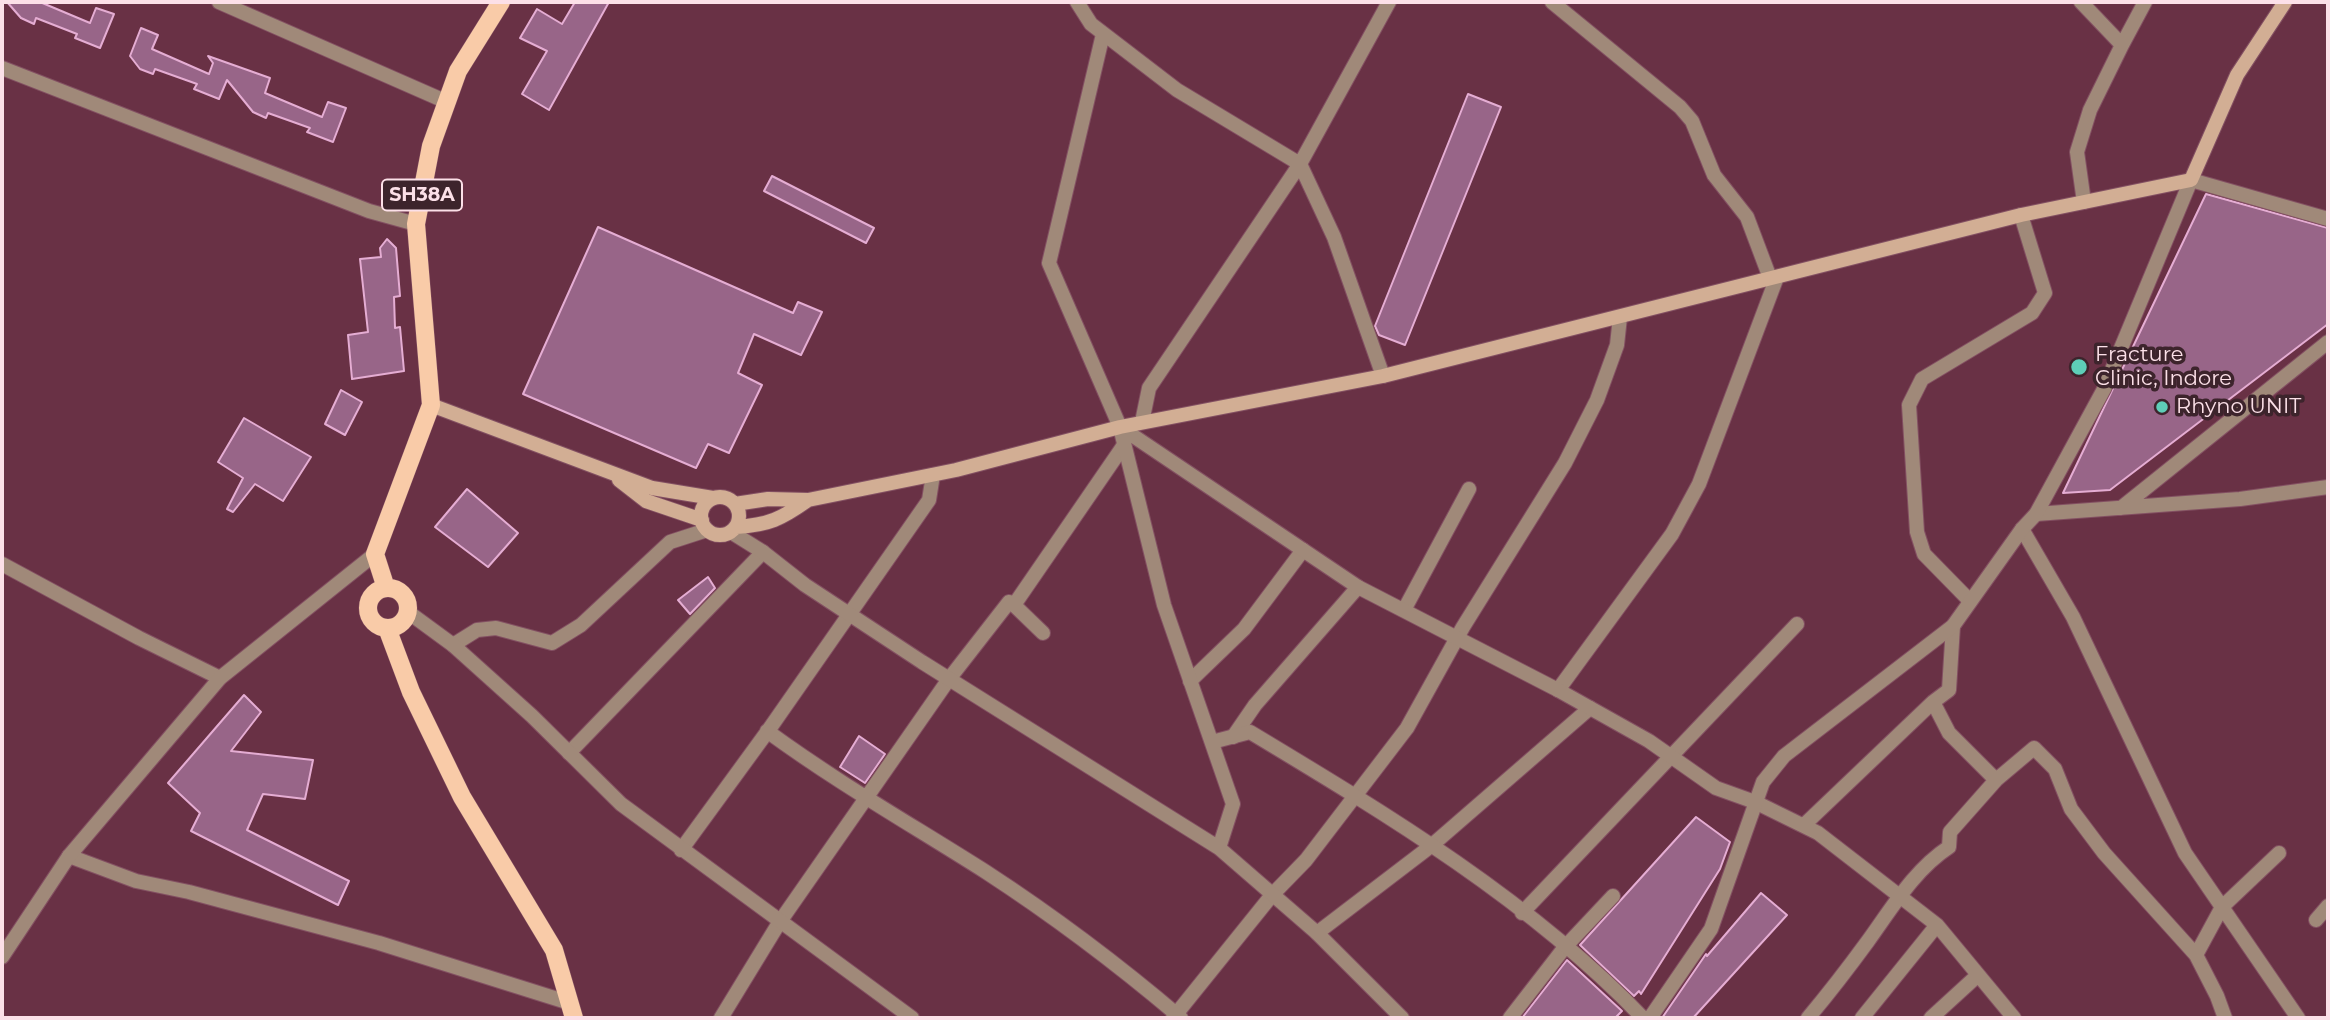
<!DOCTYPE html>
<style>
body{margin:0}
#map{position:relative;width:2330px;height:1020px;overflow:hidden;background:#693145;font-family:Montserrat,sans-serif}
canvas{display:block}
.frame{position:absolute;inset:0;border:4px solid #fce0e8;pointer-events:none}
</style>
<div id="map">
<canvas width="2330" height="1020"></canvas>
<div class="frame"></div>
</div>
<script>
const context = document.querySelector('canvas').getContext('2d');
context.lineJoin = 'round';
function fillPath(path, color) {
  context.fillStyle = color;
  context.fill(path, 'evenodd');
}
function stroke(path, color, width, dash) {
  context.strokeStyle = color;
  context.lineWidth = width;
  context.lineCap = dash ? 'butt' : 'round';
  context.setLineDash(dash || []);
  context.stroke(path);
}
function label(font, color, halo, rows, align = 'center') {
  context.font = font + ' Montserrat,sans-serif';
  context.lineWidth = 7;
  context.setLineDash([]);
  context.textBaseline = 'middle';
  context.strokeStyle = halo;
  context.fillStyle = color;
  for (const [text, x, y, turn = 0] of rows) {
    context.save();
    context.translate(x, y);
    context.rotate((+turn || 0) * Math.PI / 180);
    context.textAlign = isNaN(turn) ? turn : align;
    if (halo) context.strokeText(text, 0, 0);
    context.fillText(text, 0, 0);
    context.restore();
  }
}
const building = new Path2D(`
 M7 2H40L90 23 96 8 114 14 100 48 75 38 77 34 36 18 34 24 21 18Z
 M575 2H609L549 110 522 94 547 51 520 38 537 9 562 24Z
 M141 28 158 35 152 49 209 74 213 63 208 56 270 78 265 93 322 117 328 102 346 108 333 142 307 132 310 128 268 113 266 118 253 112 227 80 219 99 194 89 197 84 155 69 153 74 140 69 130 56Z
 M1468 94 1501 107 1405 345 1379 335 1375 326Z
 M772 176 874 228 866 243 764 191Z
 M2206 194 2328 228V324L2110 490 2063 493Z
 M598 227 793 313 798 302 822 312 801 355 754 334 738 373 762 385 729 453 708 444 696 468 523 394Z
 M387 239 396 248 400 296 394 297 395 328 400 327 404 371 352 379 348 335 368 332 360 259 381 257 380 248Z
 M341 390 362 402 345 435 325 424Z
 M244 418 311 457 283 501 255 484 233 512 227 509 243 478 218 462Z
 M467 489 518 533 488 567 435 527Z
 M708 577 715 588 690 614 678 600Z
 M244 695 261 712 231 751 313 760 305 799 263 794 247 830 349 881 338 905 191 831 200 813 168 783Z
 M859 736 885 754 865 783 840 767Z
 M1696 817 1730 842 1720 869 1641 994 1639 991 1634 996 1580 945Z
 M1761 893 1787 915 1693 1018H1662L1706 954 1707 956Z
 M1567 960 1622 1011 1615 1018H1522Z`);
fillPath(building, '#986588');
stroke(building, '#e5add3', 2);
const minor = new Path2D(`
 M219 2 447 102
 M1077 2 1091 24 1177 90 1300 164 1334 237 1383 376
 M1552 2 1680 107 1692 121 1714 175 1747 217 1770 278
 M2081 2 2122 45 2090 110 2077 152 2084 202
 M1103 34 1049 263 1120 427
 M2122 45 2145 2
 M1142 422 1149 388 1300 164 1389 2
 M2121 508 2328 342
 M2036 514 2240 499 2328 487
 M2022 529 2073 617 2185 853 2298 1018
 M2 564 139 638 220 678
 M1970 601 1924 554 1917 532 1909 405 1922 379 2032 313 2045 293 2021 215
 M1404 610 1469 489
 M1043 633 1014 605 1124 445
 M453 645 477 630 496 628 552 643 581 625 670 542 707 530
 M1190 681 1244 629 1303 550
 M1558 690 1672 534 1699 484 1777 277
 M1933 702 1949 733 1996 780 2034 748 2055 769 2071 809 2104 853 2196 955 2217 996 2225 1018
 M767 731C838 783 912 825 986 872 1052 915 1121 967 1181 1018
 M1233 737 1255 705 1358 587
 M569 753 763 552
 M1755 802 1818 833 1937 925 2014 1018
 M1804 825 1933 702 1949 690 1953 626
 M681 850 770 728 929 500 933 475
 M69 856 136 881 189 892 379 943 570 1003
 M1522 913 1797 624
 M2316 920 2328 906
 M1317 933 1431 846 1590 708
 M2196 955 2222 907 2279 853
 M721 1018 779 923 949 679 1009 602
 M1173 1018 1272 895 1306 860 1407 728 1463 627 1565 463 1597 400 1617 345 1620 317
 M1510 1018 1565 947 1613 896
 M1808 1018C1829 993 1849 967 1868 941 1892 908 1914 870 1949 847L1950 832 1996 780
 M1862 1018 1937 925
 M1931 1018 1978 975`);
const tertiary = new Path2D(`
 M2 68 369 211 416 224
 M1120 427 1358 587 1558 690 1649 741 1716 788 1755 802
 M1120 427 1164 605 1233 804 1219 848 1317 933 1402 1018
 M731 532 763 552 805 585 922 662 1219 848
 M408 612 453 645 532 716 621 804 912 1018
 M1212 742 1250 732C1388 815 1531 901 1643 1018
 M2 957 69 856 220 678 375 554
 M1650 1018 1711 929 1763 782 1784 756 1953 626 2022 529 2036 514 2104 389 2191 180 2328 219`);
const secondary = new Path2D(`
 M431 405 652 488 713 498
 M619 480 646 501 702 520
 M701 516a19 19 0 1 1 38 0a19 19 0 1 1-38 0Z
 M735 504 768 499 808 500 956 470 1120 427 1383 376 2021 215 2191 180 2237 75 2285 2
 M736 527C769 525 781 519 808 500`);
const primary = new Path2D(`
 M386 588 375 554 431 405 416 224 431 146 458 71 501 2
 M368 608a20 20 0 1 1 40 0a20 20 0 1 1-40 0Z
 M387 628 411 692 462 797 554 950 574 1018`);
stroke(minor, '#835062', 16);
stroke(tertiary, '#835062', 16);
stroke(secondary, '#835062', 16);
stroke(primary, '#835062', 19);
stroke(minor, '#a08979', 14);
stroke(tertiary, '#a08979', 14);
stroke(secondary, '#d2ae94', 14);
stroke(primary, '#f9cba8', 18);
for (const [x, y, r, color] of [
 [2079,367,9,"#5eceb8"],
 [2162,407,7,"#5eceb8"]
]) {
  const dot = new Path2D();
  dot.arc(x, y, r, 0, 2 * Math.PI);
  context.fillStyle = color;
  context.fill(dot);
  stroke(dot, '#3d242c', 2.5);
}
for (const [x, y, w] of [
 [422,195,80]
]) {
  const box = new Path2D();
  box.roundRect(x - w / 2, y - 15.5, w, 31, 5);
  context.fillStyle = '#3d242c';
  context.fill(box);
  stroke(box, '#fce0e8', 2);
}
label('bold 19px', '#fce0e8', null, [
 ["SH38A",422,195]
]);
label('21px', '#fce0e8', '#3d242c', [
 ["Fracture",2095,355],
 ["Clinic, Indore",2095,379],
 ["Rhyno UNIT",2176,407]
], 'left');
</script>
